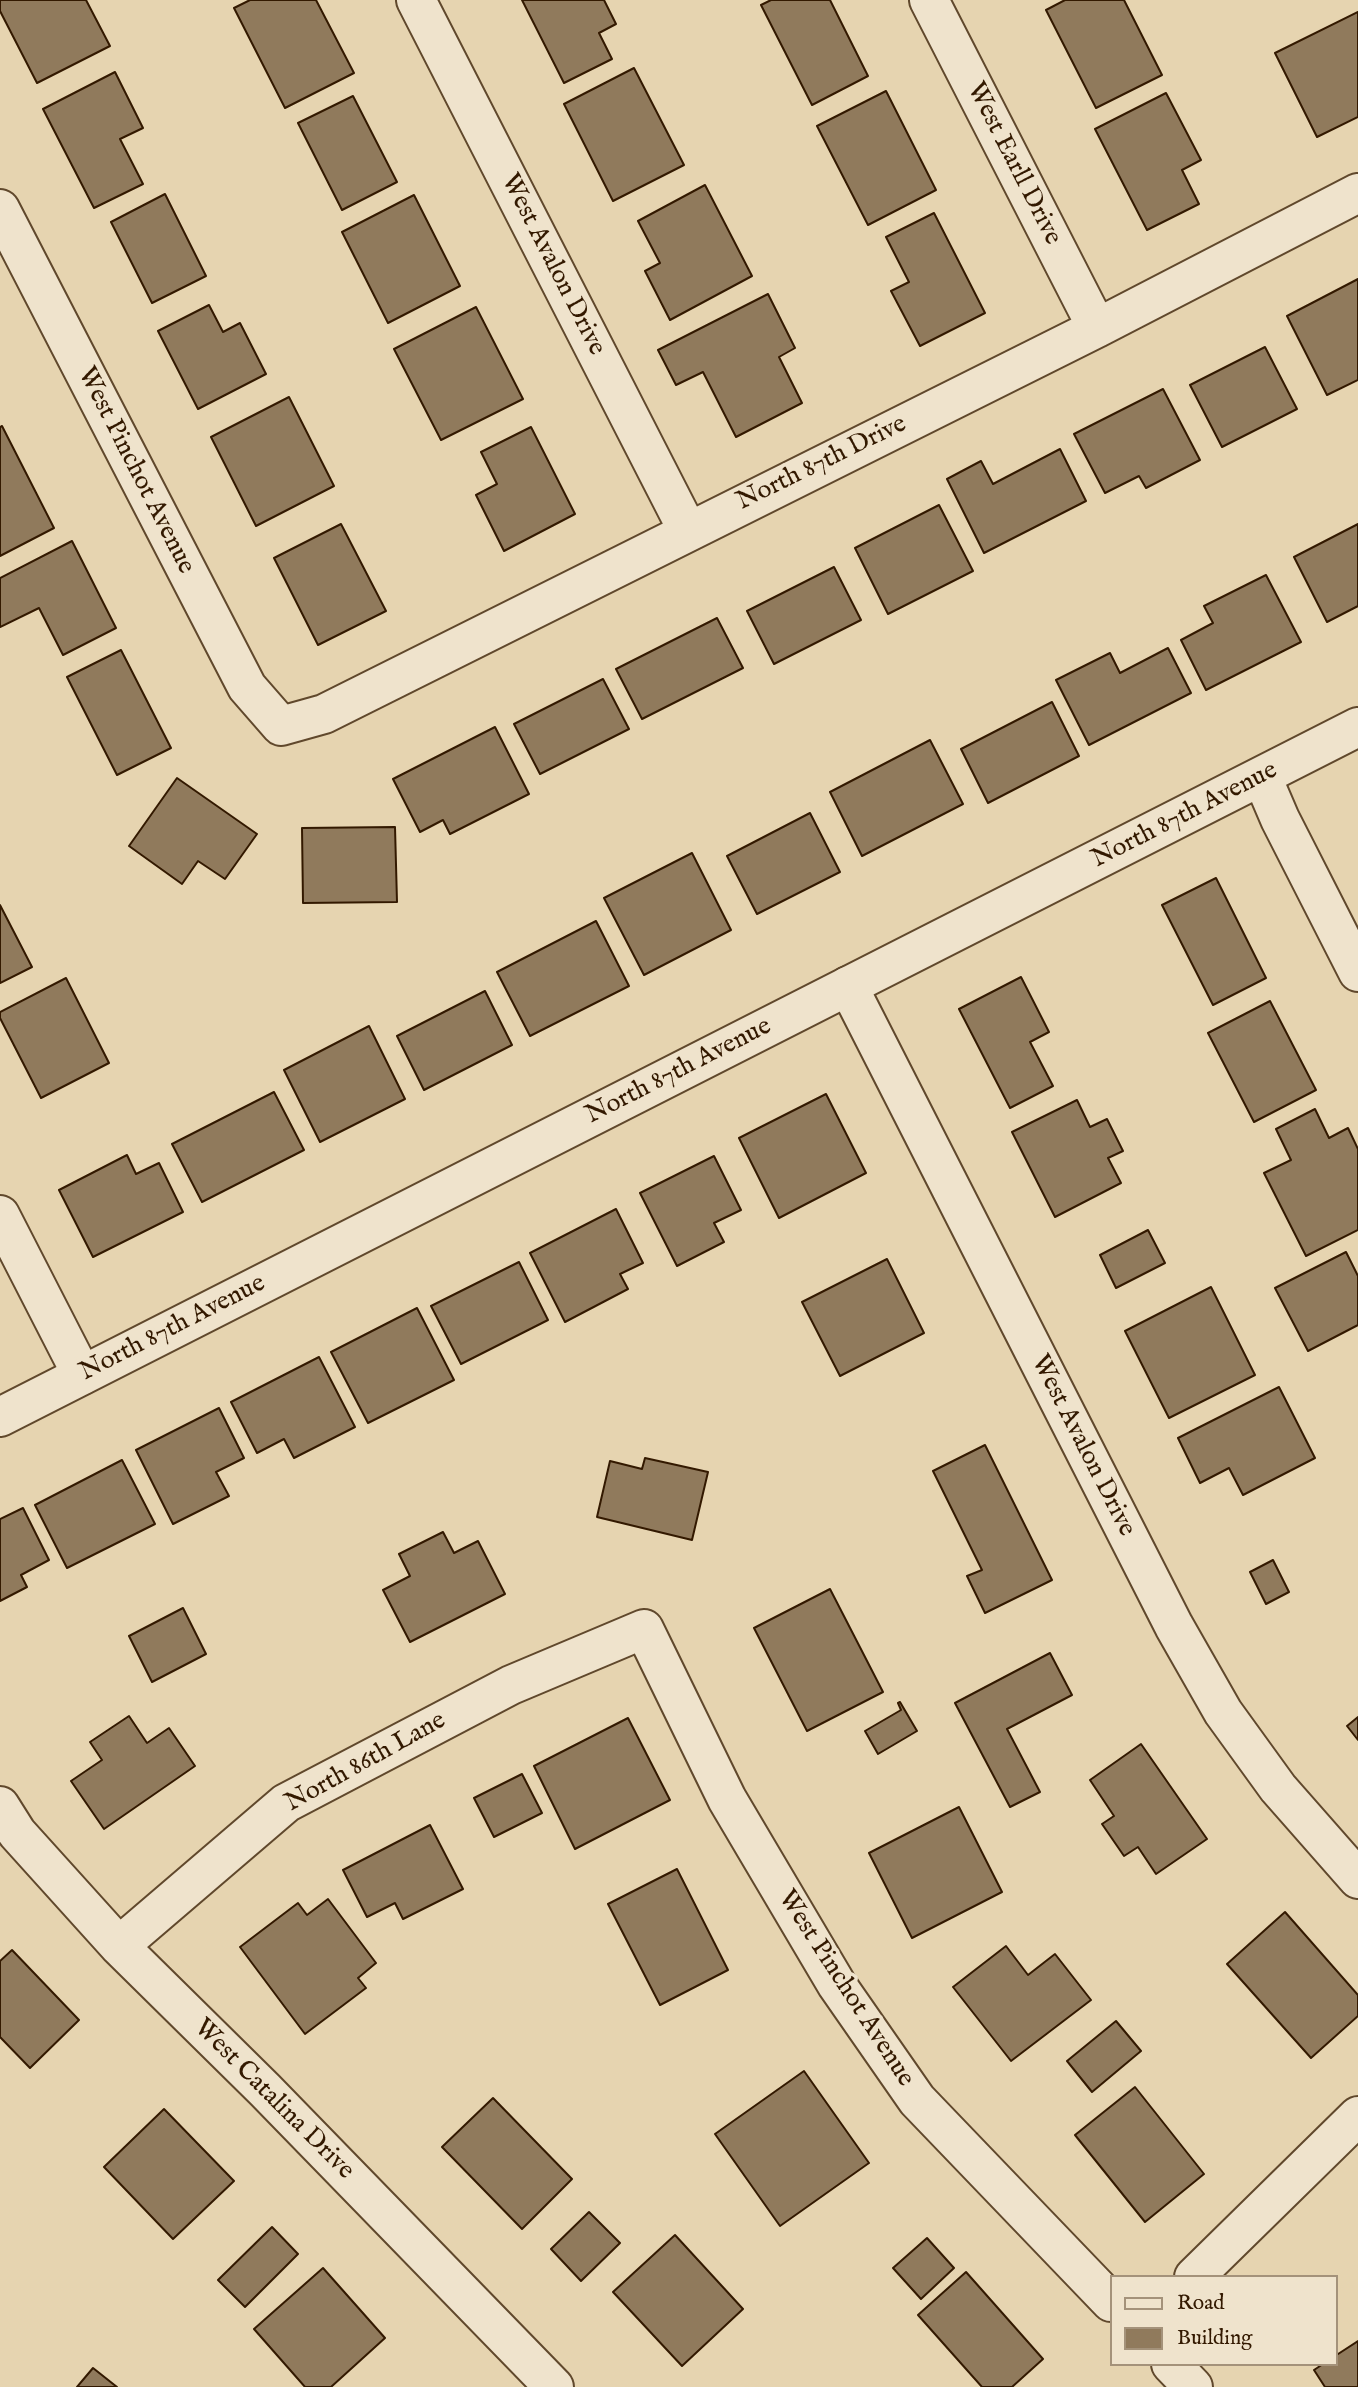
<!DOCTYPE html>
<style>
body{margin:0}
#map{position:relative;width:1358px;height:2387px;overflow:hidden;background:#e6d4b0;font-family:"IM FELL English",serif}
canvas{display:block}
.legend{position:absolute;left:1110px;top:2275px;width:228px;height:91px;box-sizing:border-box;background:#efe3cc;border:2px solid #a4927a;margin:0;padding:9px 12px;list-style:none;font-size:21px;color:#331900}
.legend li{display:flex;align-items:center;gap:14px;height:35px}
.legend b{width:35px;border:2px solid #a4927a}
</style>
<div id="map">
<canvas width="1358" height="2387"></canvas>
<ul class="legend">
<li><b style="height:9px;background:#efe3cc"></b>Road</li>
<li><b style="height:19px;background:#907a5c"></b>Building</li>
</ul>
</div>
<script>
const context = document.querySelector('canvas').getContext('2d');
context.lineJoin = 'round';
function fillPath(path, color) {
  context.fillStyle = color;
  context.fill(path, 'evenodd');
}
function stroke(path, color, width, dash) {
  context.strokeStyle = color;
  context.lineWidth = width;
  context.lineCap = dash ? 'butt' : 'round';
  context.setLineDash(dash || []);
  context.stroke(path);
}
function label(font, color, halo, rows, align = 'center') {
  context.font = font + ' "IM FELL English",serif';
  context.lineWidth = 7;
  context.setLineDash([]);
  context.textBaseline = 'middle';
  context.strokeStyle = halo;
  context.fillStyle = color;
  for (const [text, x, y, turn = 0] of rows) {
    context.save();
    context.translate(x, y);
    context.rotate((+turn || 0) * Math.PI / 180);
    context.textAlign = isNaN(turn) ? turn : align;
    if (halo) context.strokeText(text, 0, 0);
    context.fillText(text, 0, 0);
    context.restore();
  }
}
const building = new Path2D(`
 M0 0H86L110 46 37 83 0 11Z
 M250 0H316L354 73 285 108 234 8Z
 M522 0H604L616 24 599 33 612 59 564 83Z
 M771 0H830L868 76 812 105 761 5Z
 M1065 0H1124L1162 75 1096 108 1046 10Z
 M1358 12V117L1317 137 1275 53Z
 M634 68 684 165 613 201 564 104Z
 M115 72 143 128 120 139 143 184 94 208 43 109Z
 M886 91 936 190 868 225 817 126Z
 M1166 93 1201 160 1182 170 1199 204 1147 230 1095 129Z
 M353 96 397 182 342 210 298 123Z
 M705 185 752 276 670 320 645 271 660 263 638 221Z
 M165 194 206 276 152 303 111 222Z
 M414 195 460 286 388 323 342 232Z
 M934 213 985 313 920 346 891 291 909 282 886 237Z
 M1358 279V380L1327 395 1287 316Z
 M768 294 795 348 779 357 802 403 736 437 703 372 676 385 658 350Z
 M209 305 223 332 240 323 266 374 198 409 158 331Z
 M476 307 523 399 441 440 394 349Z
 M1265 347 1297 409 1222 447 1190 385Z
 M1163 389 1200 460 1146 488 1139 476 1105 493 1074 434Z
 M289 397 334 486 256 526 211 437Z
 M2 426 54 528 0 556V427Z
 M531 427 575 514 504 551 476 495 497 484 481 452Z
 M1060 449 1086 501 984 553 947 479 981 461 993 484Z
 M939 505 973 571 888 614 855 548Z
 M341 524 386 611 318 645 274 558Z
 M1358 524V606L1327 622 1294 557Z
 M72 541 116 628 63 655 39 608 0 627V578Z
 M834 567 861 620 774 664 747 611Z
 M1266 575 1301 642 1206 690 1181 640 1213 623 1204 606Z
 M717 618 743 668 642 719 616 669Z
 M1168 648 1191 693 1089 745 1056 680 1110 653 1120 673Z
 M121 650 171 748 117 775 67 677Z
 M603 679 629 729 540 774 514 724Z
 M1052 702 1079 756 988 803 961 749Z
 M495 727 529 794 450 834 443 820 420 832 393 779Z
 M930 740 963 804 862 856 830 792Z
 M177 778 257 834 225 879 198 861 182 884 129 846Z
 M810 813 840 872 757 914 727 856Z
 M395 827 397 902 303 903 302 828Z
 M692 853 731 930 644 975 604 898Z
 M1216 878 1266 978 1213 1005 1162 905Z
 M0 905 32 967 0 983Z
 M596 921 629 986 530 1036 497 972Z
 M1021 977 1049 1032 1030 1042 1053 1086 1010 1108 959 1009Z
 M66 978 109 1063 41 1098 0 1018V1012Z
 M485 991 512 1045 424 1090 397 1036Z
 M1270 1001 1316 1090 1254 1122 1208 1033Z
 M369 1026 405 1099 320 1142 284 1070Z
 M274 1092 304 1150 202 1202 172 1144Z
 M826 1094 866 1173 779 1218 739 1138Z
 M1077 1100 1090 1127 1107 1119 1123 1151 1108 1158 1121 1183 1055 1217 1012 1132Z
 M1315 1109 1329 1138 1348 1128 1358 1149V1230L1306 1256 1264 1173 1291 1160 1276 1129Z
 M127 1155 136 1174 159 1163 183 1212 93 1257 59 1190Z
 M714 1156 741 1210 714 1223 724 1242 677 1266 640 1193Z
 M616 1209 643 1263 620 1274 628 1289 565 1322 530 1253Z
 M1148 1230 1165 1263 1116 1288 1100 1255Z
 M1346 1252 1358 1276V1325L1308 1351 1275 1288Z
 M887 1259 924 1333 840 1376 802 1302Z
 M519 1262 548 1320 461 1364 431 1306Z
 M1211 1287 1255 1375 1169 1418 1125 1331Z
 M417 1308 454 1380 368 1423 331 1352Z
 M319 1357 355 1427 294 1458 284 1439 257 1453 231 1402Z
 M1279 1387 1315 1458 1243 1495 1229 1468 1200 1483 1178 1438Z
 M219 1408 244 1458 216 1472 229 1496 173 1524 136 1450Z
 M985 1445 1052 1580 985 1613 967 1576 982 1570 933 1471Z
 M645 1458 708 1472 692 1540 597 1517 610 1461 642 1469Z
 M122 1460 155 1524 67 1568 35 1505Z
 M23 1508 49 1560 21 1575 27 1587 0 1601V1519Z
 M443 1532 454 1553 478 1541 505 1594 410 1642 383 1590 410 1576 399 1554Z
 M1273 1560 1289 1592 1266 1604 1250 1572Z
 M830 1589 883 1692 807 1731 754 1628Z
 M183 1608 206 1654 152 1682 129 1636Z
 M1050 1653 1072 1695 1007 1729 1040 1792 1010 1807 955 1703Z
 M900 1702 917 1731 878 1754 865 1731 901 1710 898 1703Z
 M129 1716 147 1743 169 1728 195 1766 104 1829 71 1781 102 1760 90 1742Z
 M1358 1717V1740L1347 1726Z
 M628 1718 670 1800 575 1849 534 1766Z
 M1141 1744 1207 1839 1156 1874 1138 1847 1124 1856 1102 1824 1114 1816 1090 1780Z
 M522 1774 542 1813 494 1837 474 1798Z
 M959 1807 1002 1892 912 1938 869 1853Z
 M430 1825 463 1889 403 1919 395 1903 367 1917 343 1870Z
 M677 1869 728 1970 660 2005 608 1904Z
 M328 1899 376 1963 358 1978 366 1988 305 2034 240 1947 298 1903 307 1915Z
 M1285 1912 1358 1995V2016L1311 2058 1227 1964Z
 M1006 1946 1028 1975 1055 1954 1091 2000 1011 2061 953 1987Z
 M12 1950 79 2020 30 2068 0 2037V1961Z
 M1116 2021 1141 2051 1092 2092 1067 2061Z
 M804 2071 869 2163 780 2226 715 2134Z
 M1135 2087 1204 2174 1145 2222 1075 2135Z
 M493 2098 572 2179 522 2229 442 2147Z
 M164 2109 234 2181 173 2239 104 2167Z
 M589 2212 620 2243 581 2281 551 2249Z
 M272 2227 298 2254 245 2307 218 2280Z
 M675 2235 743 2309 682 2366 613 2292Z
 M927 2238 954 2268 921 2299 893 2268Z
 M323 2268 385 2338 331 2387H305L254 2329Z
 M966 2272 1043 2359 1012 2387H982L918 2315Z
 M1358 2341V2387H1325L1314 2370 1323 2364H1335V2356Z
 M93 2368 117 2387H77Z`);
fillPath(building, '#907a5c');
stroke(building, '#331900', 2);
const minor = new Path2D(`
 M416 0 688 531
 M929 0 1097 328
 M0 209 247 687 281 726 324 714 1097 328 1358 193
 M1262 777 1280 819 1358 972
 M848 986 1174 1626 1223 1712 1278 1788 1358 1879
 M0 1215 82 1375
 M0 1806 17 1833 119 1946 265 2090 554 2387
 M119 1946 286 1803 511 1685 644 1629 727 1799 837 1985 917 2100 1111 2302
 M1194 2277 1358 2116
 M1171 2364 1193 2387`);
const tertiary = new Path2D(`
 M0 1417 1358 727`);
stroke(minor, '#60482c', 42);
stroke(tertiary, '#60482c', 42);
stroke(minor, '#efe3cc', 38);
stroke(tertiary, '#efe3cc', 38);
label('26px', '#331900', '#efe3cc', [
 ["West Earll Drive",1013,164,63],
 ["West Avalon Drive",552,265,63],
 ["North 87th Drive",822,464,-26],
 ["West Pinchot Avenue",135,471,63],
 ["North 87th Avenue",1185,816,-27],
 ["North 87th Avenue",679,1072,-27],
 ["North 87th Avenue",173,1329,-27],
 ["West Avalon Drive",1082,1446,63],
 ["North 86th Lane",366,1763,-29],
 ["West Pinchot Avenue",845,1989,57],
 ["West Catalina Drive",273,2100,45]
]);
</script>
